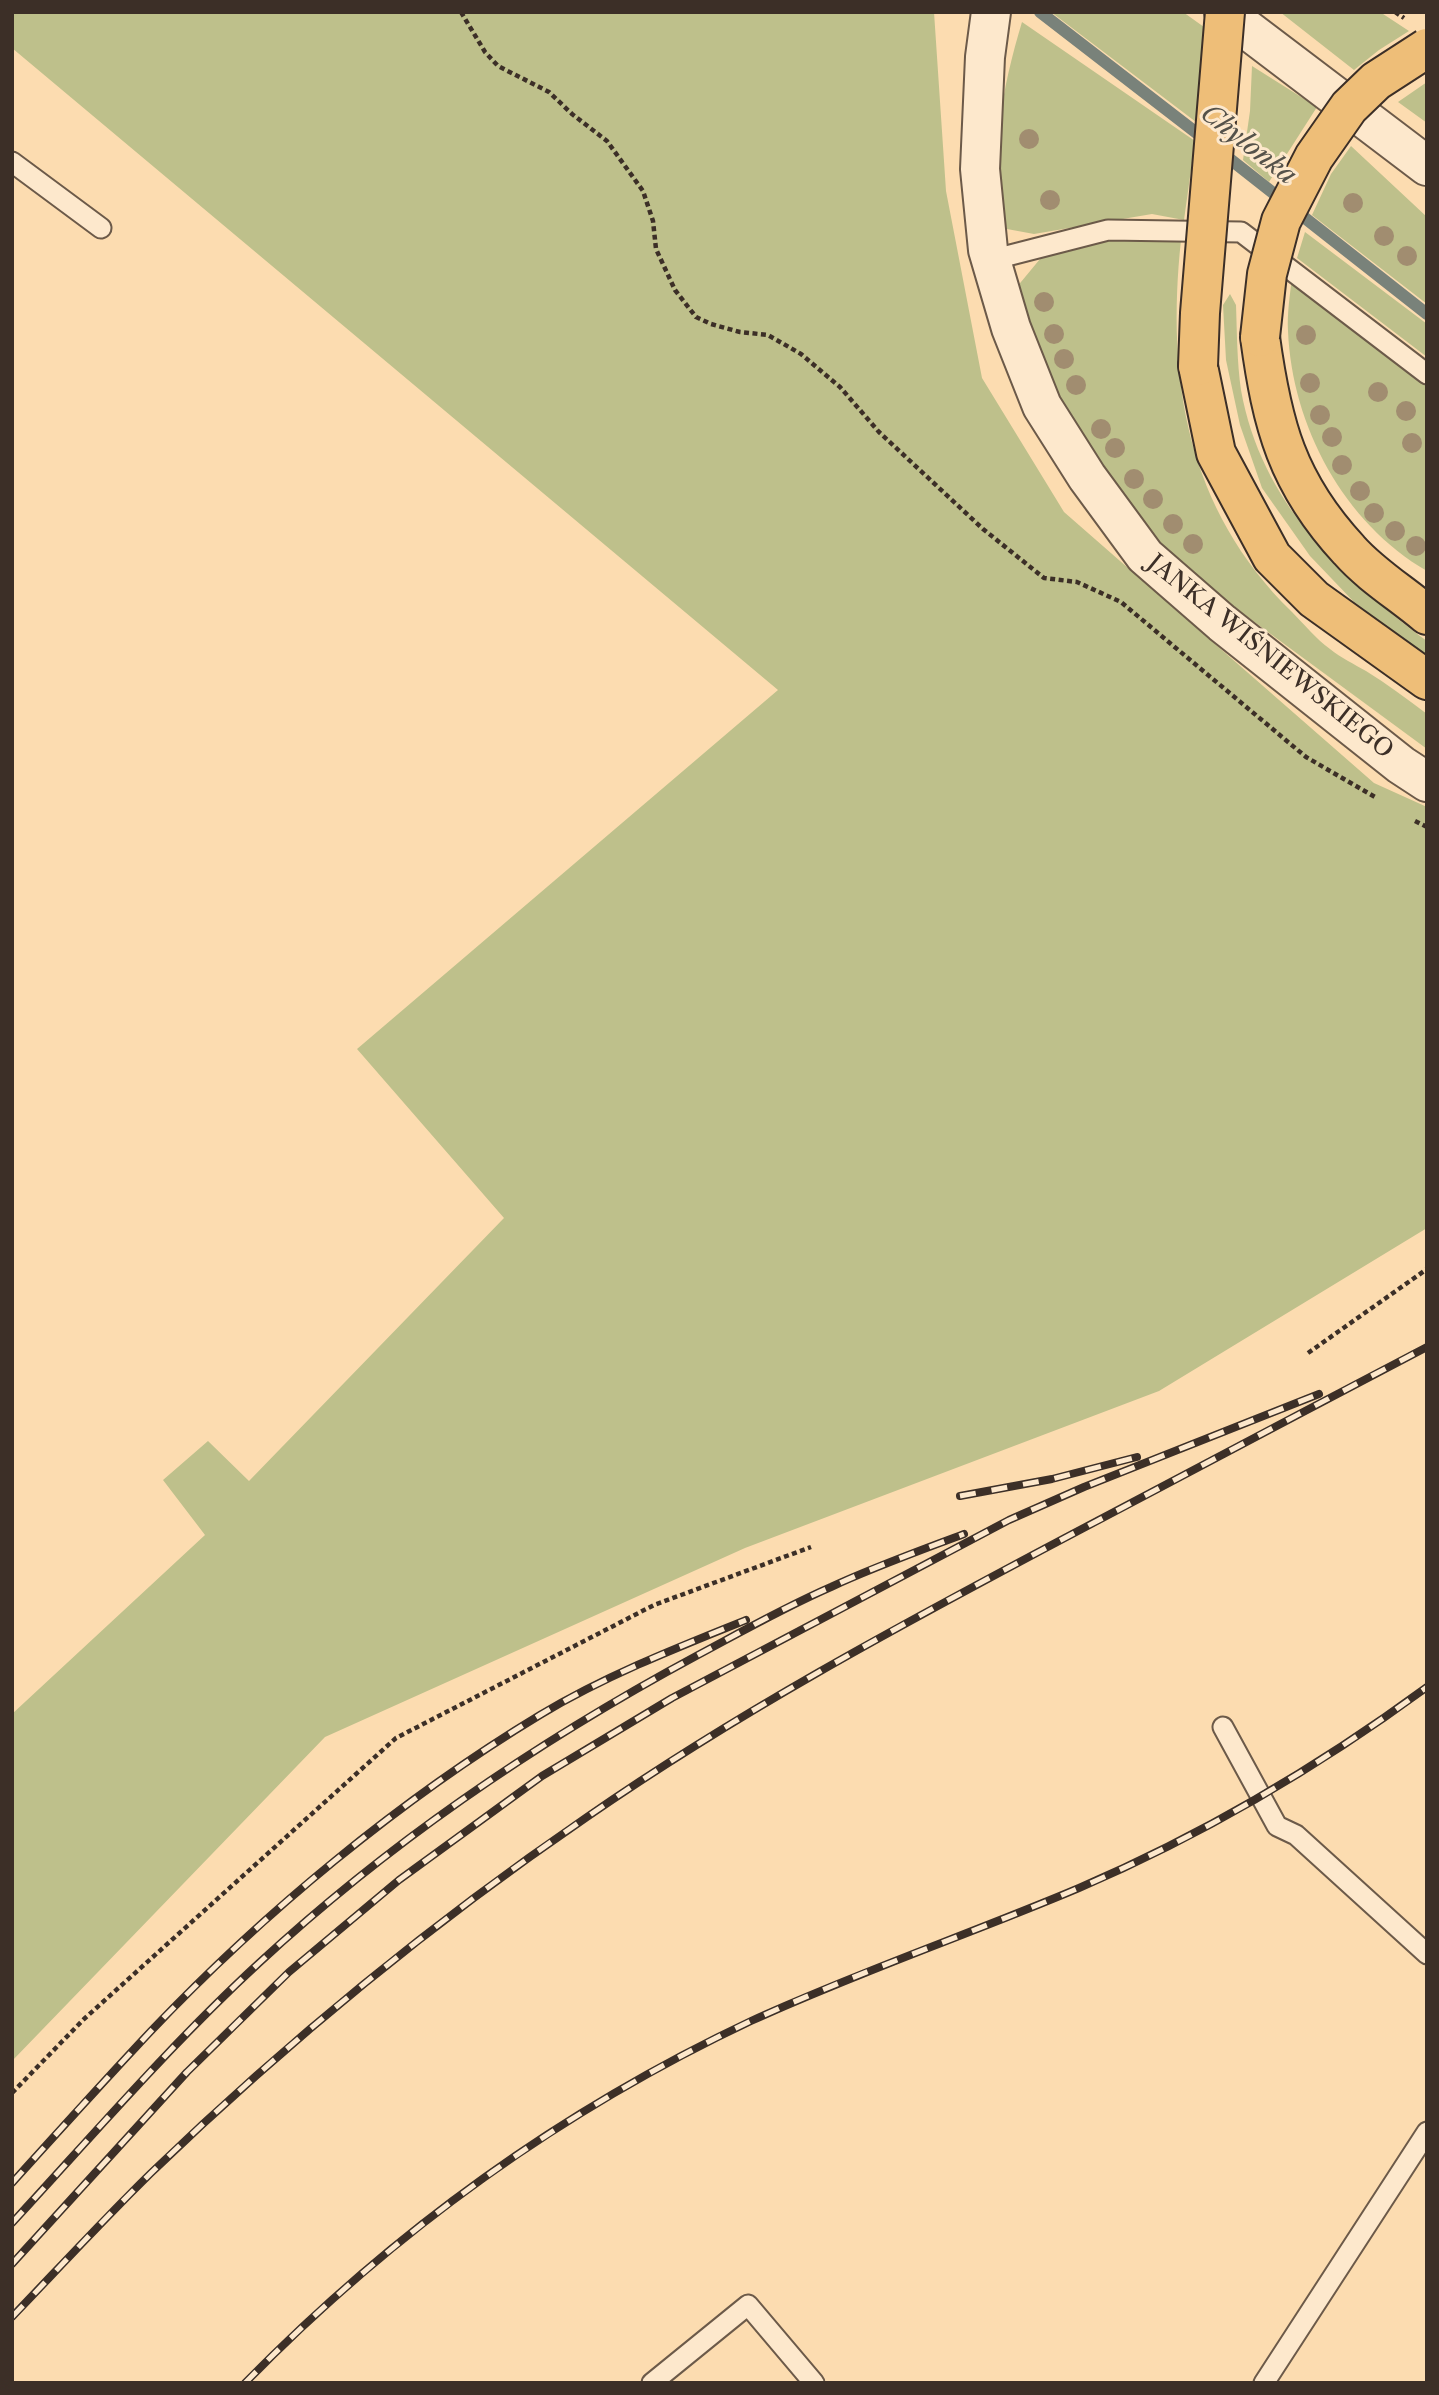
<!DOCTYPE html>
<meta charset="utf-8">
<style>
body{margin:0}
#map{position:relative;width:1439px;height:2395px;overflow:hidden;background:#fcdcb0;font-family:"Libre Caslon Text",serif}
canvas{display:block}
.frame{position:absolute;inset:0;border:14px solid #3c2f27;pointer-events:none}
</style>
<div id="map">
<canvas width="1439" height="2395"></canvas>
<div class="frame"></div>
</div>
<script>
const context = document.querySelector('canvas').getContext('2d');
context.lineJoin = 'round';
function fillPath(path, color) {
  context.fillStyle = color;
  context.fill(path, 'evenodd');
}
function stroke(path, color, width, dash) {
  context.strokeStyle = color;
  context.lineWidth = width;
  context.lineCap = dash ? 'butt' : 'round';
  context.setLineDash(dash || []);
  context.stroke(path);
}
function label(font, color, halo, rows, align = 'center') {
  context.font = font + ' "Libre Caslon Text",serif';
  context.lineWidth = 6;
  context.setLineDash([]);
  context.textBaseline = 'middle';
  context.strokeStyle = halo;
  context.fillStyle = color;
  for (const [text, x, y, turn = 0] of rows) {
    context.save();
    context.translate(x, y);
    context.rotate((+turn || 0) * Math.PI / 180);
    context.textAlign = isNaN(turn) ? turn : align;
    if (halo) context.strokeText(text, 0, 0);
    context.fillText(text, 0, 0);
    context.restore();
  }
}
fillPath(new Path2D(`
 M12 12H934L946 191 982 378 1064 512 1374 783 1427 807V1228L1159 1391 745 1548 325 1737 12 2061V1714L205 1535 163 1480 208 1441 249 1481 504 1218 357 1049 778 690 12 48Z
 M1051 12H1183L1204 27 1196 122Z
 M1280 12H1380L1409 31 1379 50 1354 70Z
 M1022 22 1195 141 1184 220 1152 214 1034 234 1007 229C986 164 1003 85 1022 22Z
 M1252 66 1317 107 1269 182 1243 160 1250 111Z
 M1427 82V123L1398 102Z
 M1351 146 1427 217V304L1312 215 1331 174Z
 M1305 232 1427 324V357L1297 258Z
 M1109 239 1181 240C1166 380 1187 509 1292 612 1304 624 1316 639 1330 649 1341 658 1354 664 1366 671 1387 684 1407 699 1427 714V749L1219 596 1164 547 1108 485 1053 399 1016 288 1045 253Z
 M1292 277 1427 383V571C1344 523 1292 426 1288 331 1287 313 1290 295 1292 277Z
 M1230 294 1236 305C1237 333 1237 362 1241 390 1261 502 1340 576 1427 641V656L1354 602 1310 556 1262 488 1240 425 1226 360 1223 305Z`), '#bec08b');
stroke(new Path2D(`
 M1040 12 1207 141
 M1221 152 1427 314`), '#79827a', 12);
const service = new Path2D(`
 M12 162 101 228
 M991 260 1108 230 1241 232 1427 374
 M1223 1727 1277 1826 1296 1835 1427 1954
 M652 2383 748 2305 814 2383
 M1264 2383 1427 2132`);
const minor = new Path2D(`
 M991 12 985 57 980 169 988 250 1011 328 1042 406 1087 477 1145 556 1222 623 1401 765 1427 782
 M1224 12 1427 166`);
const trunk = new Path2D(`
 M1260 337C1272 425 1287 483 1349 550 1371 575 1401 593 1427 615
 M1198 366 1216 453 1272 557 1314 599 1427 680`);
stroke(service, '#6c5a49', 23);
stroke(minor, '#6c5a49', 42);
stroke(trunk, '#3c2f27', 42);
stroke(new Path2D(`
 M461 12 485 52 498 66 549 92 572 114 607 141 643 191 653 221 656 249 675 290 696 317 711 324 740 332 768 335 801 354 840 387 879 432 983 529 1044 578 1077 582 1121 602 1306 757 1375 797
 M1395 12 1404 18
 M1415 821 1427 827
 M1308 1353 1427 1269
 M12 2093 84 2019 396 1738 654 1605 811 1547`), '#3c2f27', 4.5, [5, 3.5]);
stroke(service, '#fde8cc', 19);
stroke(minor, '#fde8cc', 38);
stroke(trunk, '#eebe78', 38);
const rail = new Path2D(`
 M960 1496 1052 1479 1137 1457
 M12 2183C58 2132 104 2081 151 2031 263 1913 401 1799 540 1715 605 1676 676 1648 746 1620
 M12 2223C93 2135 171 2044 259 1963 391 1841 540 1740 698 1655 741 1632 785 1607 831 1587 874 1567 919 1551 964 1534
 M12 2264 187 2072 289 1972 399 1880 542 1776 672 1698 1009 1520 1084 1487 1319 1394
 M12 2317C58 2269 103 2220 151 2173 286 2043 432 1923 587 1817 737 1713 897 1627 1059 1541 1181 1477 1304 1411 1427 1347
 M245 2383C391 2234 562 2110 751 2021 858 1972 970 1934 1079 1888 1202 1835 1318 1767 1427 1687`);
stroke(rail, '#3c2f27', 8);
stroke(rail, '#fde8cc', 5, [16]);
const trunkBridge = new Path2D(`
 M1260 337 1267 274 1281 221 1314 157 1349 107 1376 81 1427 48
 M1198 366 1200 313 1225 12`);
stroke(trunkBridge, '#3c2f27', 42, []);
stroke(trunkBridge, '#eebe78', 38);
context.fillStyle = '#a18d70';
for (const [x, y] of [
 [1029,139],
 [1050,200],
 [1353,203],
 [1384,236],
 [1407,256],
 [1044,302],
 [1054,334],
 [1306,335],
 [1064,359],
 [1310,383],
 [1076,385],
 [1378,392],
 [1406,411],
 [1320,415],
 [1101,429],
 [1332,437],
 [1412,443],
 [1115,448],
 [1342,465],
 [1134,479],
 [1360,491],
 [1153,499],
 [1374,513],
 [1173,524],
 [1395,531],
 [1193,544],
 [1416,546]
]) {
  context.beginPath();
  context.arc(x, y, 10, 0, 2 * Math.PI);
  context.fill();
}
label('24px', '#3c2f27', '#fde8cc', [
 ["JANKA WIŚNIEWSKIEGO",1270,657,39]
]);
label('italic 26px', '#55524a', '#fde8cc', [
 ["Chylonka",1248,145,38]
]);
</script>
